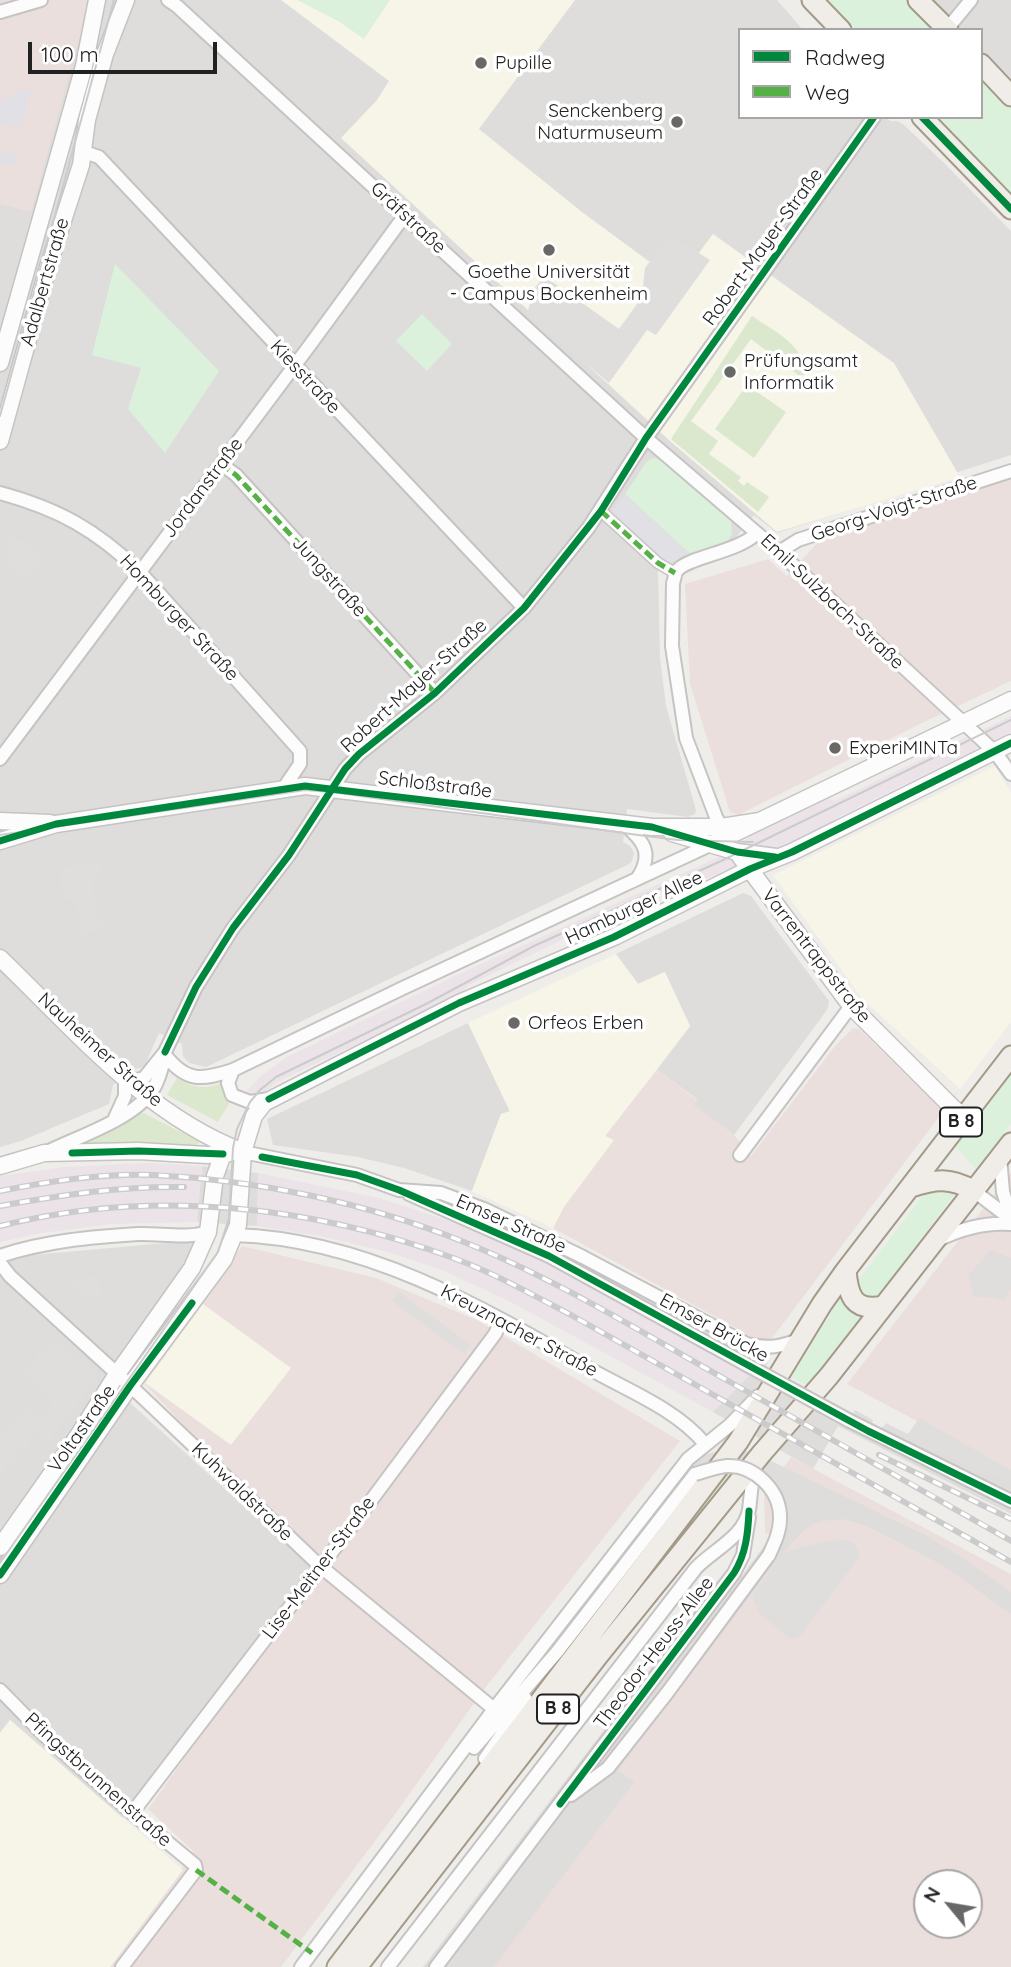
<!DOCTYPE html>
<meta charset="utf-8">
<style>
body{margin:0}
#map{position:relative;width:1011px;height:1967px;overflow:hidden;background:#efedea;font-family:Quicksand,sans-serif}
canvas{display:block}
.legend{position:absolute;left:738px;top:28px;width:245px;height:91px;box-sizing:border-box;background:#fff;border:2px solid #a6a6a6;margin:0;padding:9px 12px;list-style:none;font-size:21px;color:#212121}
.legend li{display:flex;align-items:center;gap:14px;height:35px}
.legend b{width:35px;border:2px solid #a6a6a6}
.north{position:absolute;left:913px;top:1869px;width:70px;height:70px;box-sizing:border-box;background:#fff;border:2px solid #a6a6a6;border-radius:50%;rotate:300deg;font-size:19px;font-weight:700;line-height:28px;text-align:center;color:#212121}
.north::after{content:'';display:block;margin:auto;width:24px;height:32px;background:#696867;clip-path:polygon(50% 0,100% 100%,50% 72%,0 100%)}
.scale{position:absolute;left:28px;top:42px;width:189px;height:32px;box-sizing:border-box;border:4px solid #212121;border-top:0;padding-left:9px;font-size:21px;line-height:24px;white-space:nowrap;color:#212121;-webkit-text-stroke:5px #fff;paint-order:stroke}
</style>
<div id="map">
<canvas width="1011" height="1967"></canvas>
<ul class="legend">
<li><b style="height:9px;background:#00873e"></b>Radweg</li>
<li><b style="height:9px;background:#55b145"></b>Weg</li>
</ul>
<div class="north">N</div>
<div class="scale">100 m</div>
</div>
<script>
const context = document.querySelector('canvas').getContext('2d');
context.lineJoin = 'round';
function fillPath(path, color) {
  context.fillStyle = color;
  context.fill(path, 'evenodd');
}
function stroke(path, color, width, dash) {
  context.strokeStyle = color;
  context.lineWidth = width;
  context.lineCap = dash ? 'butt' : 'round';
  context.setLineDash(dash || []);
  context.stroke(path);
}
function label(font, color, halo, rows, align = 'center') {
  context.font = font + ' Quicksand,sans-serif';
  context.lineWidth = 7;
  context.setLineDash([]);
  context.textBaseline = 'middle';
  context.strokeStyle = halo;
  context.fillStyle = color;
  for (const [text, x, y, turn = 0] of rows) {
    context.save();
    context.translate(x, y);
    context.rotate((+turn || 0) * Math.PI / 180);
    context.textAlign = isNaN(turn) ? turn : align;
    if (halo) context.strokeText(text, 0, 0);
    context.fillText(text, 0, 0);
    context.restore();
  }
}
fillPath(new Path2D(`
 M0 0H777L803 30H740V117H885L890 121H897L903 124 943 162 1011 231V455L936 479 932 484 777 533 754 515 730 545 688 555 658 571 660 658 666 706 696 810 695 814 688 817 627 809 623 842 630 846 634 853 632 861 629 864 206 1067 189 1063 183 1056 182 1044 159 1033 145 1065 141 1068 128 1070 113 1085 109 1104 21 1141 0 1147Z
 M820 0H1011V196L981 117V30H849Z
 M743 893 751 896 829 1001 828 1008 819 1021 734 1135 693 1105 697 1099 657 1070 690 1026 664 972 638 984 616 954Z
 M468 1023 510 1112 501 1114 472 1191 404 1168 358 1157 273 1145 267 1119Z
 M189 1241 198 1245 189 1266 105 1380 313 1569 122 1819 10 1720 0 1733V1261L20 1256Z`), '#dedddb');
fillPath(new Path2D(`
 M0 0H90L31 212 0 204Z
 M1011 479V681L922 723 738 815 730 812 690 684 685 584 768 559 787 576 818 542Z
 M853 1028 859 1029 942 1110 960 1089 767 1345 553 1228 563 1207 613 1140 605 1136 657 1070 697 1100 694 1105 734 1135 751 1156 835 1046Z
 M1011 1173V1471L847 1384Z
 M242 1246 376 1278 477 1320 680 1441 485 1688 393 1817 281 1967H110L194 1852 148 1809 320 1570 142 1381Z
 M791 1457 1011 1574V1967H444L771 1537 772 1534 765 1533 764 1494ZM927 1883H969V1925H927Z`), '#eadfdd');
fillPath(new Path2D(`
 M1011 716V732L837 818 832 825 703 880 677 884 469 985 456 997 275 1083 263 1093 244 1094 262 1075 287 1057 459 974 741 847 748 837 826 798 835 801Z
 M149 1163 202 1166 197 1222 112 1224 42 1233 0 1242V1176L64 1167Z
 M258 1173 379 1198 471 1228 517 1248 594 1288 749 1376 713 1412 509 1301 444 1271 392 1253 320 1236 257 1226Z`), '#ebe3e8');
fillPath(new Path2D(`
 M281 0H575L479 129 582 212 677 282 713 234 894 363 960 477 777 532 670 441 341 138 377 100 389 81Z
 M995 766 1011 793V1022L960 1089 861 997 773 875Z
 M616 954 638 984 665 972 690 1026 605 1136 614 1140 564 1207 553 1228 472 1191 501 1114 510 1111 468 1023Z
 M203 1304 291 1368 231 1445 145 1383Z
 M10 1720 183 1870 110 1967H0V1733Z`), '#f6f5e8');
fillPath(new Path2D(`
 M752 316C774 331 807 346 804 375H798L751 339 691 421 718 441 709 454 741 477 738 481 744 486 747 482 769 497 758 512 671 439Z
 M747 385 786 412 754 458 715 429Z
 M177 1078C193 1088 206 1090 223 1082L222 1091 229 1104 218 1122 167 1095Z
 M141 1112 199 1141 198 1145H76L75 1143Z
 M725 1474H732L647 1576Z`), '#dbe8cd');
fillPath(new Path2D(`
 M297 0H390L364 39 338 21Z
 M820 0H907L934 30H849Z
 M981 77 1011 106V197L931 117H981Z
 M115 264 219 371 165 453 128 409 141 368 92 355Z
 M422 314 452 344 427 371 396 341Z
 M654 458 662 460 731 520 732 534 727 542 689 553 625 494 647 461Z
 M1011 1068V1124L975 1169 954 1144Z
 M949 1190 956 1193 879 1294 873 1298C862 1296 857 1293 858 1281L926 1191Z
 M844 1292 863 1314 808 1386 791 1377Z`), '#dcf1dc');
fillPath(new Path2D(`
 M670 235 710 260 656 335 647 330 609 383 527 314 534 289 544 276 619 329 642 297 645 268Z
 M11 537 24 542 44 558 26 578 4 563Z
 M100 861 102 875 91 877 98 919 115 916 116 919 82 937 75 899 64 900 59 868 79 865V868L85 867V864Z
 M990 1250 1011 1258V1289L1003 1301 990 1297H974L968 1276Z
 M97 1276 102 1298 92 1300 73 1283V1279Z
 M399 1292 471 1345 464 1354 392 1301Z
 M55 1336 98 1376 49 1442 37 1434 25 1451 21 1449 11 1464 8 1462 0 1479V1438L29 1407 40 1416 54 1401 22 1371Z
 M919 1418 1011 1470V1494L880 1431 886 1423 908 1434Z
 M835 1539 853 1542 860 1554 858 1559 800 1636 790 1639 760 1614 752 1597 783 1554 795 1549Z`), '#dfdedd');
fillPath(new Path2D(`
 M21 89 31 92 21 125 17 127 0 123V101Z
 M0 151 18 155 15 166 0 163Z
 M625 494 689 553 670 563 667 568 608 517Z`), '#e1e0e4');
fillPath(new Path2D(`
 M202 1166 258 1173 257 1226 197 1222Z
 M604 1273 748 1353 750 1352 768 1362 766 1366 853 1413 855 1410 873 1420 872 1423 891 1434 1011 1482V1514L838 1426 813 1469 713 1412 749 1376 594 1288Z
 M724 1450H743L765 1458 927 1536 963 1558 1011 1592V1614L942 1565 869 1527 843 1519 823 1521 811 1525 802 1532 783 1553 618 1770 634 1782 494 1967H423L726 1570 739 1576 602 1757 603 1758 767 1543 773 1528 772 1503 765 1489 755 1481 739 1473 724 1472 659 1531 648 1522 680 1477 693 1463 707 1454Z`), '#dedddc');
const pedestrian = new Path2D(`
 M601 511 658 563 675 573`);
const minor = new Path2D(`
 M168 0 177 6 646 438 779 552 995 752 1011 774
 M0 12 41 0
 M947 29 971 0
 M84 152 99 157 524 608
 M221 464 236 475 435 693
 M0 493C59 509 96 530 140 572L300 751V764L283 789
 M779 552 798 540 1011 471
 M0 759 310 345 405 215
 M624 824C644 841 654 854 637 879
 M724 832 716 817 686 738 672 646 673 583C674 581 675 574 676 572 685 557 737 553 757 533
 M165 1055C187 1083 202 1080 233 1070L403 988 712 844
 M233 1070 228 1083 232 1095 250 1102 269 1099
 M114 1120 125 1096V1078L137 1080 144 1078 165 1052 196 987 233 928 289 855 345 769 359 754 435 693 524 608 589 527 646 438 874 117
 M47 1152C79 1136 138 1118 155 1086 159 1078 162 1068 164 1059
 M243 1152 357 1175 399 1190 441 1193 484 1209 583 1257 747 1344C768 1349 781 1347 801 1339
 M740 1155 851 1006
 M1000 1157 1003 1192 1011 1217
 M974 1191 1011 1219
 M409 1194 549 1256 749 1366
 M235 1235C368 1239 487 1310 599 1374 634 1393 679 1412 705 1444
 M940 1239C963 1228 986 1222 1011 1224
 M0 1256C45 1241 91 1237 138 1234 160 1233 187 1239 208 1232
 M0 1263 10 1276 137 1392 320 1566 494 1709
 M848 1420 1011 1501
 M0 1690 45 1736 132 1813 195 1865 196 1870 122 1967
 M474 1748 557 1652 695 1474
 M485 1759 526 1699
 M571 1795 608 1768 667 1693 769 1555
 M132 1813 361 1514 495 1334 502 1320
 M301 1967 494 1709 688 1459 730 1425 758 1396
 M388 1967 696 1568C713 1550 744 1537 749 1510 751 1495 751 1481 756 1465
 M436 1967 734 1573 743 1555 749 1517`);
const tertiary = new Path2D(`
 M0 363 84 66 97 0
 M0 441 48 267 81 165 87 120 105 54 126 0
 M0 821 50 823
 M672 833 737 852 776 857
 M0 841 56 824 305 786 652 827H721L760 821
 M712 844 1011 700
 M737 852 851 1006 953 1108 965 1117
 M0 958C73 1028 145 1114 241 1151
 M0 1166 44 1153 138 1151 207 1155 230 1153
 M0 1547 78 1436 117 1374 192 1268 208 1232 215 1176 223 1154
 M0 1575 130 1386 224 1259 238 1225 243 1152 254 1116 264 1103 459 1003 614 937 750 869 792 852 1011 743`);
const primary = new Path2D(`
 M812 0 841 30
 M918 0 948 30
 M981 64 1011 96
 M922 117 1011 209
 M911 1187C935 1179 951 1177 974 1191
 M846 1270C848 1295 853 1312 883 1306
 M337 1967 738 1442 822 1304 846 1270 1011 1056
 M357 1967 598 1656 762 1453 829 1376 1011 1143`);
stroke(pedestrian, '#c5c4c2', 13);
stroke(minor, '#c5c4c2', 16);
stroke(tertiary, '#c5c4c2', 19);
stroke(primary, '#a39a89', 23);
stroke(pedestrian, '#fdfcfc', 10);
stroke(minor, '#fdfcfc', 12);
stroke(tertiary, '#fdfcfc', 16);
stroke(primary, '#f0ece7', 19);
stroke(new Path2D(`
 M0 416 114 0
 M0 835 305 790 332 792 638 835 678 840 753 842
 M0 1563 218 1252 229 1218 233 1148 237 1129 250 1102 260 1090 276 1077 426 1004 534 946 721 861 1011 720`), '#cbcbcb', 2);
const rail = new Path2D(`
 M0 1191C50 1181 102 1173 153 1175 258 1180 367 1203 464 1242 552 1277 641 1332 723 1378 819 1432 915 1486 1011 1541
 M0 1206C61 1195 121 1186 184 1187
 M0 1226C151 1188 311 1205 456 1259 496 1274 533 1295 571 1315L1011 1562
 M879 1455 1011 1519`);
stroke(rail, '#cbcbcb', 6);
stroke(rail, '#fff', 3.5, [10]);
const minorBridge = new Path2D(`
 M749 1366 848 1420
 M695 1474C706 1471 716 1467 727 1466 755 1465 781 1491 780 1519 780 1532 774 1544 769 1555`);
stroke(minorBridge, '#c5c4c2', 16, []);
stroke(minorBridge, '#fdfcfc', 12);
stroke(new Path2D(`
 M221 464 236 475 435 693
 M601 511 658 563 675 573
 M196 1870 312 1953`), '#55b145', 5, [10, 5]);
stroke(new Path2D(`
 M922 117 1011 209
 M0 841 56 824 305 786 652 827 737 852 775 857
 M165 1052 196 987 233 928 289 855 345 769 359 754 435 693 524 608 601 511 646 438 874 117
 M269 1099 459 1003 614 937 750 869 792 852 1011 743
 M72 1153 138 1151 223 1154
 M262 1157 357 1175 399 1190 549 1256 868 1431 1011 1501
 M0 1575 130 1386 192 1303
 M560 1804 734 1573C746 1554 748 1533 749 1511`), '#00873e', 7);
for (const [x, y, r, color] of [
 [481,63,7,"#696867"],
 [677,122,7,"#696867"],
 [549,250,7,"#696867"],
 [730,372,7,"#696867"],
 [835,748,7,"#696867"],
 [514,1023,7,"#696867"]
]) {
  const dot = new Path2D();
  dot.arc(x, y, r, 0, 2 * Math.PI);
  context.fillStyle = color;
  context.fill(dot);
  stroke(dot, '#fff', 2.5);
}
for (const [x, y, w] of [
 [961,1122,42],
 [558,1709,42]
]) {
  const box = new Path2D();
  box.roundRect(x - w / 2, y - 14.5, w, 29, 5);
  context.fillStyle = '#fff';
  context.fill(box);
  stroke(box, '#212121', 2);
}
label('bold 18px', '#212121', null, [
 ["B 8",961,1122],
 ["B 8",558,1709]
]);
label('19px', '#212121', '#fff', [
 ["Pupille",495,63],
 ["Senckenberg",663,111,"right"],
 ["Naturmuseum",663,133,"right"],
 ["Goethe Universität",549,272,"center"],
 ["- Campus Bockenheim",549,294,"center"],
 ["Prüfungsamt",744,361],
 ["Informatik",744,383],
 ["ExperiMINTa",849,748],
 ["Orfeos Erben",528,1023]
], 'left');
label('19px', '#212121', '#fff', [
 ["Gräfstraße",408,218,43],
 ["Robert-Mayer-Straße",763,247,-54],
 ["Adalbertstraße",45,282,-74],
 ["Kiesstraße",305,377,47],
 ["Jordanstraße",203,488,-53],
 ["Georg-Voigt-Straße",894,509,-18],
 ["Jungstraße",329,577,48],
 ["Emil-Sulzbach-Straße",832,602,43],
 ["Homburger Straße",179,618,47],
 ["Robert-Mayer-Straße",414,686,-42],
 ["Schloßstraße",435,785,7],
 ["Hamburger Allee",634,908,-25],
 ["Varrentrappstraße",816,956,52],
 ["Nauheimer Straße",100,1050,42],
 ["Emser Straße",511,1224,24],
 ["Emser Brücke",714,1328,29],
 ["Kreuznacher Straße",519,1331,28],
 ["Voltastraße",82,1429,-55],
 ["Kuhwaldstraße",242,1492,44],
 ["Lise-Meitner-Straße",319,1568,-53],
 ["Theodor-Heuss-Allee",654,1653,-53],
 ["Pfingstbrunnenstraße",98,1780,42]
]);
</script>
